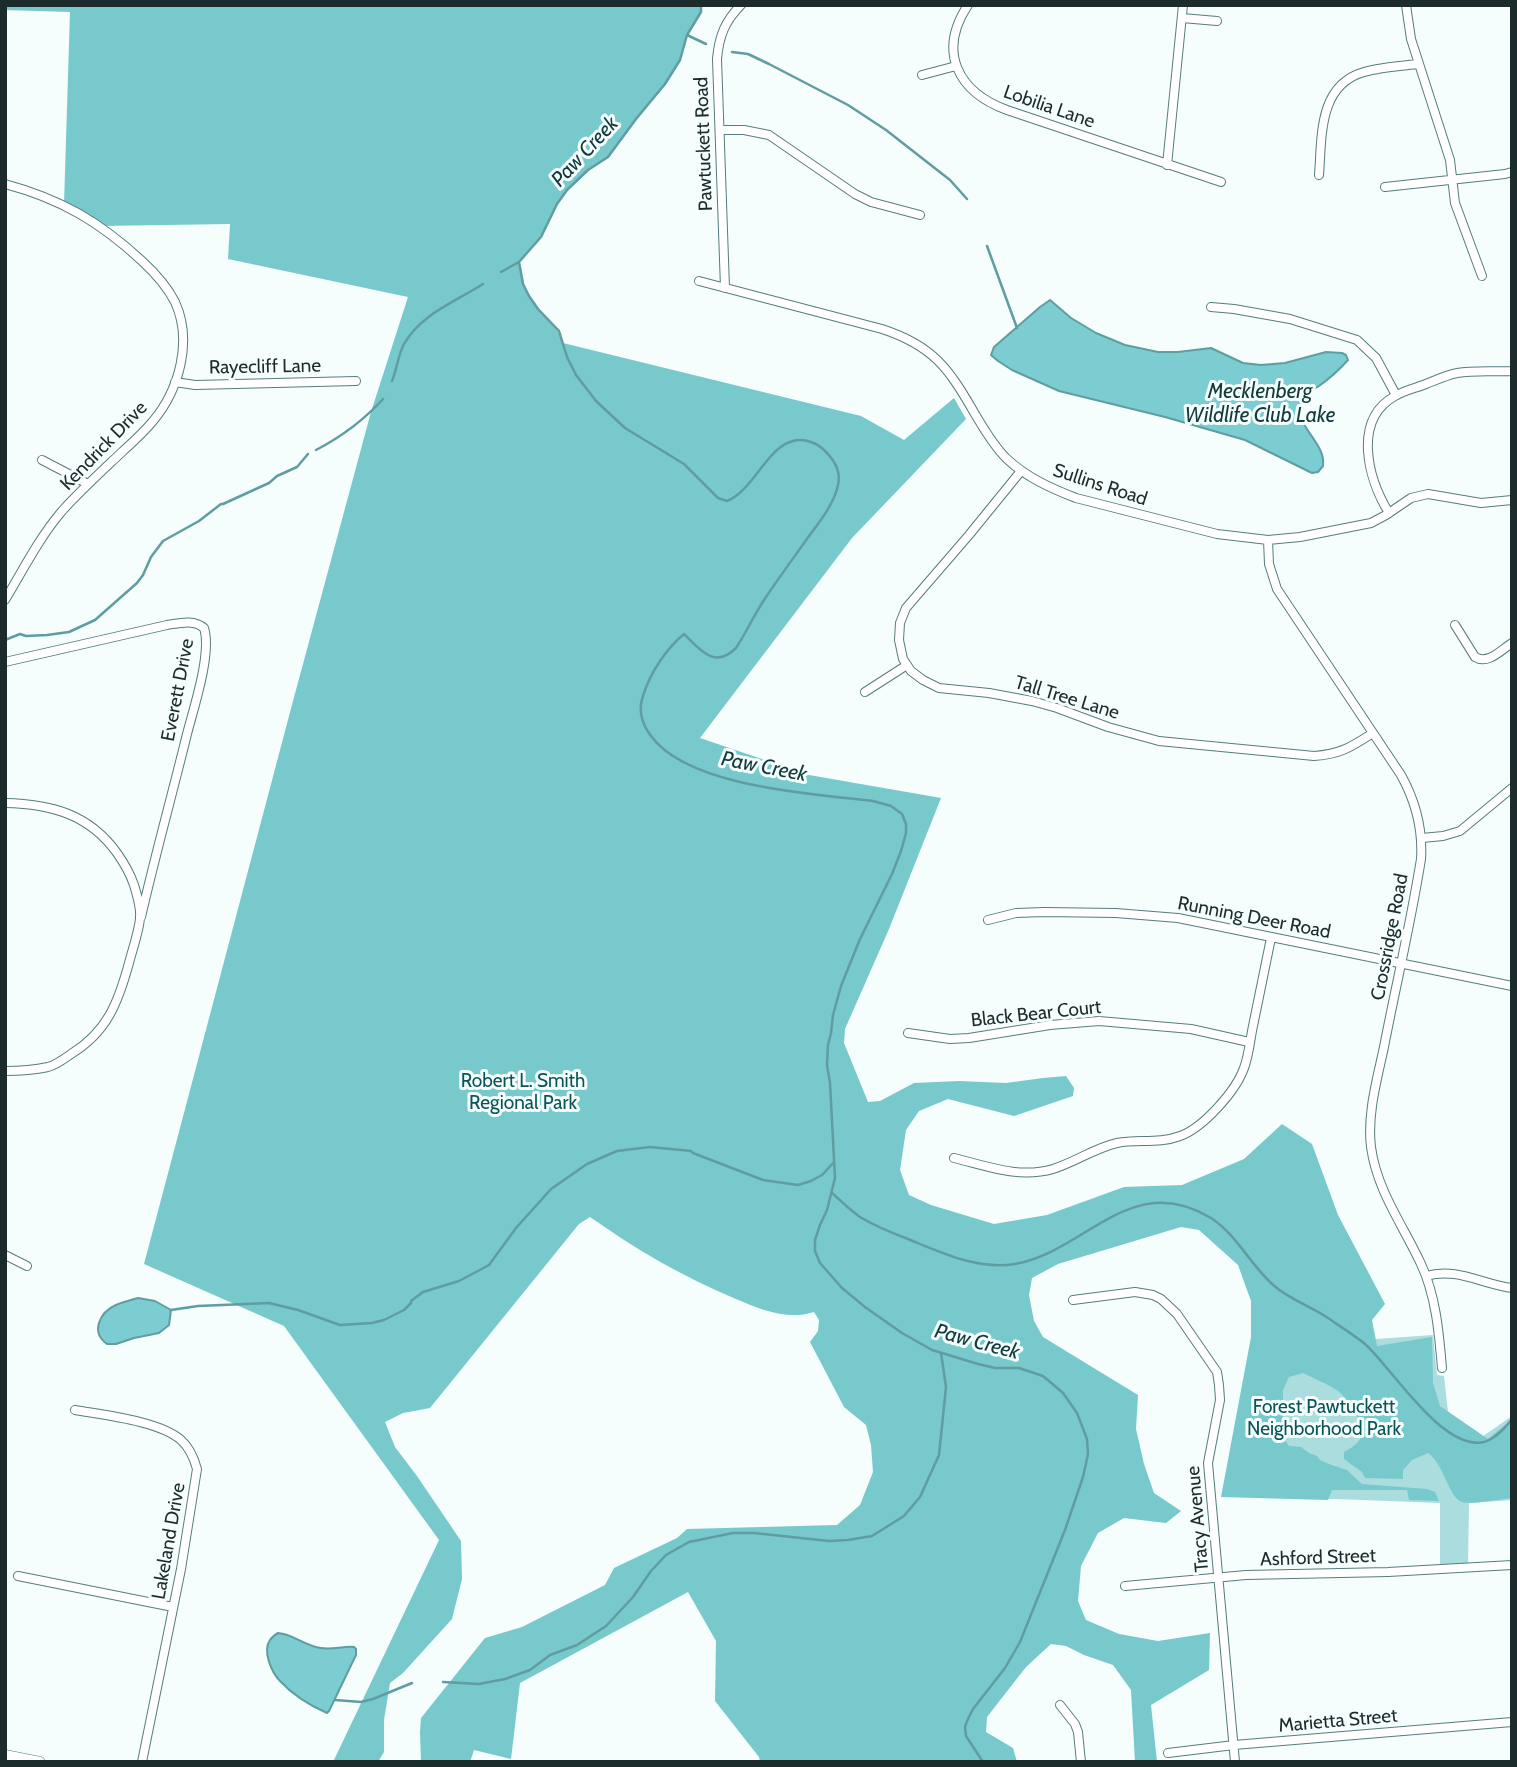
<!DOCTYPE html>
<style>
body{margin:0}
#map{position:relative;width:1517px;height:1767px;overflow:hidden;background:#f5fdfd;font-family:Cabin,sans-serif}
canvas{display:block}
.frame{position:absolute;inset:0;border:7px solid #1c2c2d;pointer-events:none}
</style>
<div id="map">
<canvas width="1517" height="1767"></canvas>
<div class="frame"></div>
</div>
<script>
const context = document.querySelector('canvas').getContext('2d');
context.lineJoin = 'round';
function fillPath(path, color) {
  context.fillStyle = color;
  context.fill(path, 'evenodd');
}
function stroke(path, color, width, dash) {
  context.strokeStyle = color;
  context.lineWidth = width;
  context.lineCap = dash ? 'butt' : 'round';
  context.setLineDash(dash || []);
  context.stroke(path);
}
function label(font, color, halo, rows, align = 'center') {
  context.font = font + ' Cabin,sans-serif';
  context.lineWidth = 6;
  context.setLineDash([]);
  context.textBaseline = 'middle';
  context.strokeStyle = halo;
  context.fillStyle = color;
  for (const [text, x, y, turn = 0] of rows) {
    context.save();
    context.translate(x, y);
    context.rotate((+turn || 0) * Math.PI / 180);
    context.textAlign = isNaN(turn) ? turn : align;
    if (halo) context.strokeText(text, 0, 0);
    context.fillText(text, 0, 0);
    context.restore();
  }
}
fillPath(new Path2D(`
 M1270 1218 1349 1341 1433 1335 1437 1375 1444 1376 1453 1457 1512 1416V1500L1469 1503 1468 1565 1440 1566V1503L1231 1495Z`), '#abdddf');
fillPath(new Path2D(`
 M5 5H701V12L687 35 680 60 665 84 636 119 608 157 588 170 567 190 557 204 541 237 519 262C522 280 526 294 537 308 548 321 558 327 563 343L861 416 904 440 954 398 966 419 852 538 700 738 809 775 941 798 889 929 845 1029 844 1043 868 1102 880 1101 914 1083 959 1081 1006 1083 1043 1078 1066 1076 1074 1088 1073 1096 1014 1116 948 1099 919 1111 906 1130 900 1170 909 1195 931 1205 994 1224 1047 1215 1124 1187 1182 1185 1244 1159 1282 1124 1312 1144 1338 1215 1385 1304 1372 1320 1377 1346 1432 1337 1433 1383 1440 1406 1488 1439 1512 1419V1498C1502 1499 1470 1505 1462 1502 1449 1498 1444 1464 1428 1453L1412 1460 1403 1470V1479L1365 1478 1362 1472 1344 1459V1452C1369 1439 1365 1428 1351 1408 1347 1402 1344 1395 1338 1391 1328 1384 1315 1379 1303 1373L1289 1377 1283 1390V1437L1289 1446 1301 1447 1309 1453 1317 1456 1320 1460 1329 1464 1347 1470 1362 1484 1427 1489 1435 1492 1439 1501 1409 1500 1407 1490H1332L1328 1500 1221 1497 1251 1337V1301L1238 1265 1199 1230 1181 1227 1058 1264 1032 1278 1029 1295 1034 1321 1043 1337 1138 1395 1136 1429 1144 1464 1154 1493 1181 1511 1166 1523 1124 1518 1098 1533 1081 1566 1078 1601 1086 1620 1119 1634 1158 1641 1210 1633 1209 1670 1151 1705 1157 1762H1135L1131 1690 1113 1665 1084 1655 1066 1646 1051 1644 1026 1667 987 1717 986 1732 1013 1748 1017 1762H760L759 1757 715 1701 716 1641 688 1592 520 1683 511 1759 474 1750 470 1762H421L420 1732 421 1718 485 1638 522 1627 605 1585 614 1568 677 1538 687 1529 837 1525 860 1505 873 1472 871 1445 866 1425 844 1407 810 1342 818 1331 819 1320 814 1312C809 1313 803 1315 798 1315 776 1316 755 1307 736 1299 683 1277 637 1250 590 1217L579 1224 430 1408 403 1413 385 1422 395 1447 417 1476 461 1541 462 1579 452 1619 403 1673 390 1683 384 1720V1752L378 1762H333L439 1540 284 1326 144 1264 293 701 371 412 408 297 228 259 230 224 99 226 64 204 70 12 5 10Z`), '#77c9cc');
const water = new Path2D(`
 M1050 300 1071 318 1096 333 1125 345 1158 352H1178L1211 348 1243 363 1261 365 1285 363 1326 352 1342 353 1346 355 1348 360C1339 370 1329 379 1319 386 1314 389 1308 392 1304 395 1302 398 1300 402 1300 405 1297 429 1326 443 1323 466L1318 472 1312 473 1245 440 1165 417 1059 391 1012 370 998 361 991 355 994 347 1040 307Z
 M138 1298 155 1301 171 1310 169 1325 159 1333 134 1338 116 1344H107C90 1332 100 1312 116 1305 123 1302 131 1300 138 1298Z
 M278 1633C293 1634 305 1646 321 1648 332 1650 343 1646 354 1647L356 1649V1655L329 1711 327 1713C311 1706 292 1694 280 1681 272 1673 262 1651 270 1640 271 1638 276 1634 278 1633Z`);
fillPath(water, '#7ccdd1');
stroke(water, '#5f9da0', 2);
stroke(new Path2D(`
 M687 35 706 44
 M732 52 748 54 769 64 848 105 886 130 950 180 967 199
 M987 246 1017 328
 M519 262 523 284 529 296 538 309 559 331 567 357 576 375 596 401 625 428 684 464 718 498 727 501C753 491 767 447 793 441 805 438 818 443 826 452 835 461 841 472 838 485 834 504 820 521 809 536 795 556 780 576 766 597 755 613 747 631 736 648 715 669 701 651 684 634 666 649 650 673 643 696 638 710 642 724 651 736 688 787 813 794 873 801L891 806 902 814 906 824V833L901 851 892 874 860 939 841 986 833 1015 831 1033 828 1045 827 1065 830 1083 835 1178 827 1210 820 1225 815 1240V1251L820 1263 842 1288 865 1307 902 1333 932 1350 978 1364 995 1368H1019L1043 1376 1063 1393 1077 1413 1087 1439 1088 1454 1083 1477 1065 1530 1020 1642 1005 1668 973 1709 967 1721 965 1727 966 1736 983 1762
 M501 272 519 262 541 237 557 204 567 190 588 170 608 157 636 119 665 84 680 60 687 35 701 12V5
 M392 381C397 369 398 355 404 344 421 314 455 302 483 284
 M316 450C341 437 364 420 383 399
 M5 640 20 634 26 636 47 635 69 632 95 620 137 583 143 575 151 557 163 541 199 521 221 504H223L269 483 277 476 297 467 308 454
 M832 1193C841 1201 850 1210 860 1217 875 1226 892 1233 908 1239 942 1253 978 1270 1015 1264 1085 1252 1131 1169 1211 1218 1236 1234 1250 1264 1272 1284 1289 1300 1312 1306 1331 1320 1341 1327 1354 1335 1365 1344 1392 1368 1442 1451 1484 1442 1495 1439 1505 1428 1512 1419
 M171 1310 198 1306 269 1303 298 1310 340 1325 372 1323 384 1320 404 1310 411 1303V1301L423 1292 459 1281 489 1265 516 1228 551 1189 587 1164 617 1151 650 1147 691 1151 693 1153 763 1180 798 1185 811 1181 822 1175 834 1162
 M443 1682 479 1684 505 1679 530 1670 550 1655 577 1645 606 1626 633 1597 651 1571 666 1555 689 1542 733 1533H754L829 1541 848 1540 872 1536 904 1516 920 1497 939 1455 946 1387 941 1353
 M335 1700 361 1702 373 1699 412 1683`), '#5f9da0', 2.5);
const minor = new Path2D(`
 M968 5C937 52 958 92 1007 110L1221 182
 M1406 5 1411 39 1450 160 1455 203 1482 276
 M1182 18 1217 21
 M922 75 956 66
 M720 130H744L769 135 855 194 871 202 920 215
 M1167 165 1183 5
 M1319 175C1322 137 1318 85 1364 72 1381 67 1400 66 1418 64
 M5 184C61 199 100 222 142 261 155 273 167 286 175 302 193 341 179 390 153 421 144 432 133 442 123 451 102 471 81 490 62 511 39 538 23 570 5 600
 M1385 187 1505 174 1512 172
 M699 281 882 329C934 346 949 369 975 414 984 429 993 445 1006 458 1026 477 1050 488 1076 498L1217 534 1268 540 1300 537 1371 523 1386 515 1411 498 1428 494 1481 503 1512 500
 M725 288 717 59C719 36 725 21 741 5
 M1211 307 1234 309 1290 319 1357 340 1376 358 1396 395
 M175 382 195 385 356 381
 M42 460 88 484
 M1021 471 969 535 906 608 900 623 899 640 903 659 911 671 923 680 939 688 989 693 1032 701 1057 708 1108 727 1159 741 1314 756C1341 754 1351 747 1373 733
 M1389 513C1368 479 1352 420 1395 396 1405 390 1416 388 1426 384 1436 380 1447 375 1457 373 1475 370 1494 372 1512 371
 M1268 540 1269 564 1277 589 1401 775C1416 802 1423 828 1421 859 1411 922 1396 985 1384 1047 1377 1080 1367 1114 1371 1147 1377 1191 1403 1225 1421 1264 1436 1296 1439 1333 1442 1368
 M1455 625 1475 657C1488 665 1501 650 1512 643
 M5 662 167 625C180 623 194 619 204 628 212 653 194 707 187 734 172 795 155 856 141 917
 M865 692 907 665
 M5 803C51 804 89 814 117 853 124 863 130 873 134 885 137 895 141 907 140 917 140 928 132 951 129 963 118 1003 107 1032 71 1054 64 1059 56 1065 48 1067 34 1070 19 1071 5 1071
 M1422 838 1443 836 1460 831 1512 788
 M988 920 1016 913 1044 912 1116 913 1178 918 1512 986
 M908 1033 950 1039 969 1038 1050 1025 1099 1021 1191 1029 1249 1042
 M954 1158C987 1166 1019 1179 1053 1169 1075 1162 1095 1148 1117 1143 1138 1139 1159 1144 1180 1136 1203 1128 1236 1091 1244 1068 1249 1055 1250 1040 1253 1026 1259 997 1265 967 1271 938
 M5 1255 27 1266
 M1426 1276C1457 1267 1481 1284 1512 1288
 M1073 1300 1135 1292 1153 1295 1161 1299 1177 1314 1217 1372 1219 1385 1220 1400 1208 1463 1235 1762
 M75 1410C103 1415 160 1421 181 1440 190 1448 194 1458 197 1469L181 1569 142 1762
 M18 1576 173 1607
 M1125 1586 1246 1575 1388 1572 1512 1565
 M1060 1705 1075 1724 1078 1732 1081 1762
 M1168 1753 1234 1745 1512 1722`);
const major = new Path2D(`
 M5 1755 40 1762`);
stroke(minor, '#567c7e', 10);
stroke(major, '#567c7e', 11);
stroke(minor, '#fff', 8);
stroke(major, '#fff', 10);
label('19px', '#1c2c2d', '#f5fdfd', [
 ["Lobilia Lane",1049,107,19],
 ["Pawtuckett Road",704,144,-92],
 ["Rayecliff Lane",265,367,-1],
 ["Kendrick Drive",104,446,-46],
 ["Sullins Road",1100,485,18],
 ["Everett Drive",178,690,-79],
 ["Tall Tree Lane",1067,698,17],
 ["Running Deer Road",1254,918,11],
 ["Crossridge Road",1390,937,-79],
 ["Black Bear Court",1036,1014,-6],
 ["Tracy Avenue",1198,1519,-95],
 ["Lakeland Drive",169,1541,-80],
 ["Ashford Street",1318,1558,-2],
 ["Marietta Street",1338,1721,-5]
]);
label('19px', '#095457', '#f5fdfd', [
 ["Robert L. Smith",523,1081],
 ["Regional Park",523,1103],
 ["Forest Pawtuckett",1324,1407],
 ["Neighborhood Park",1324,1429]
]);
label('italic 21px', '#123a3c', '#f5fdfd', [
 ["Paw Creek",585,152,-47],
 ["Mecklenberg",1260,392],
 ["Wildlife Club Lake",1260,416],
 ["Paw Creek",764,767,11],
 ["Paw Creek",977,1342,15]
]);
</script>
